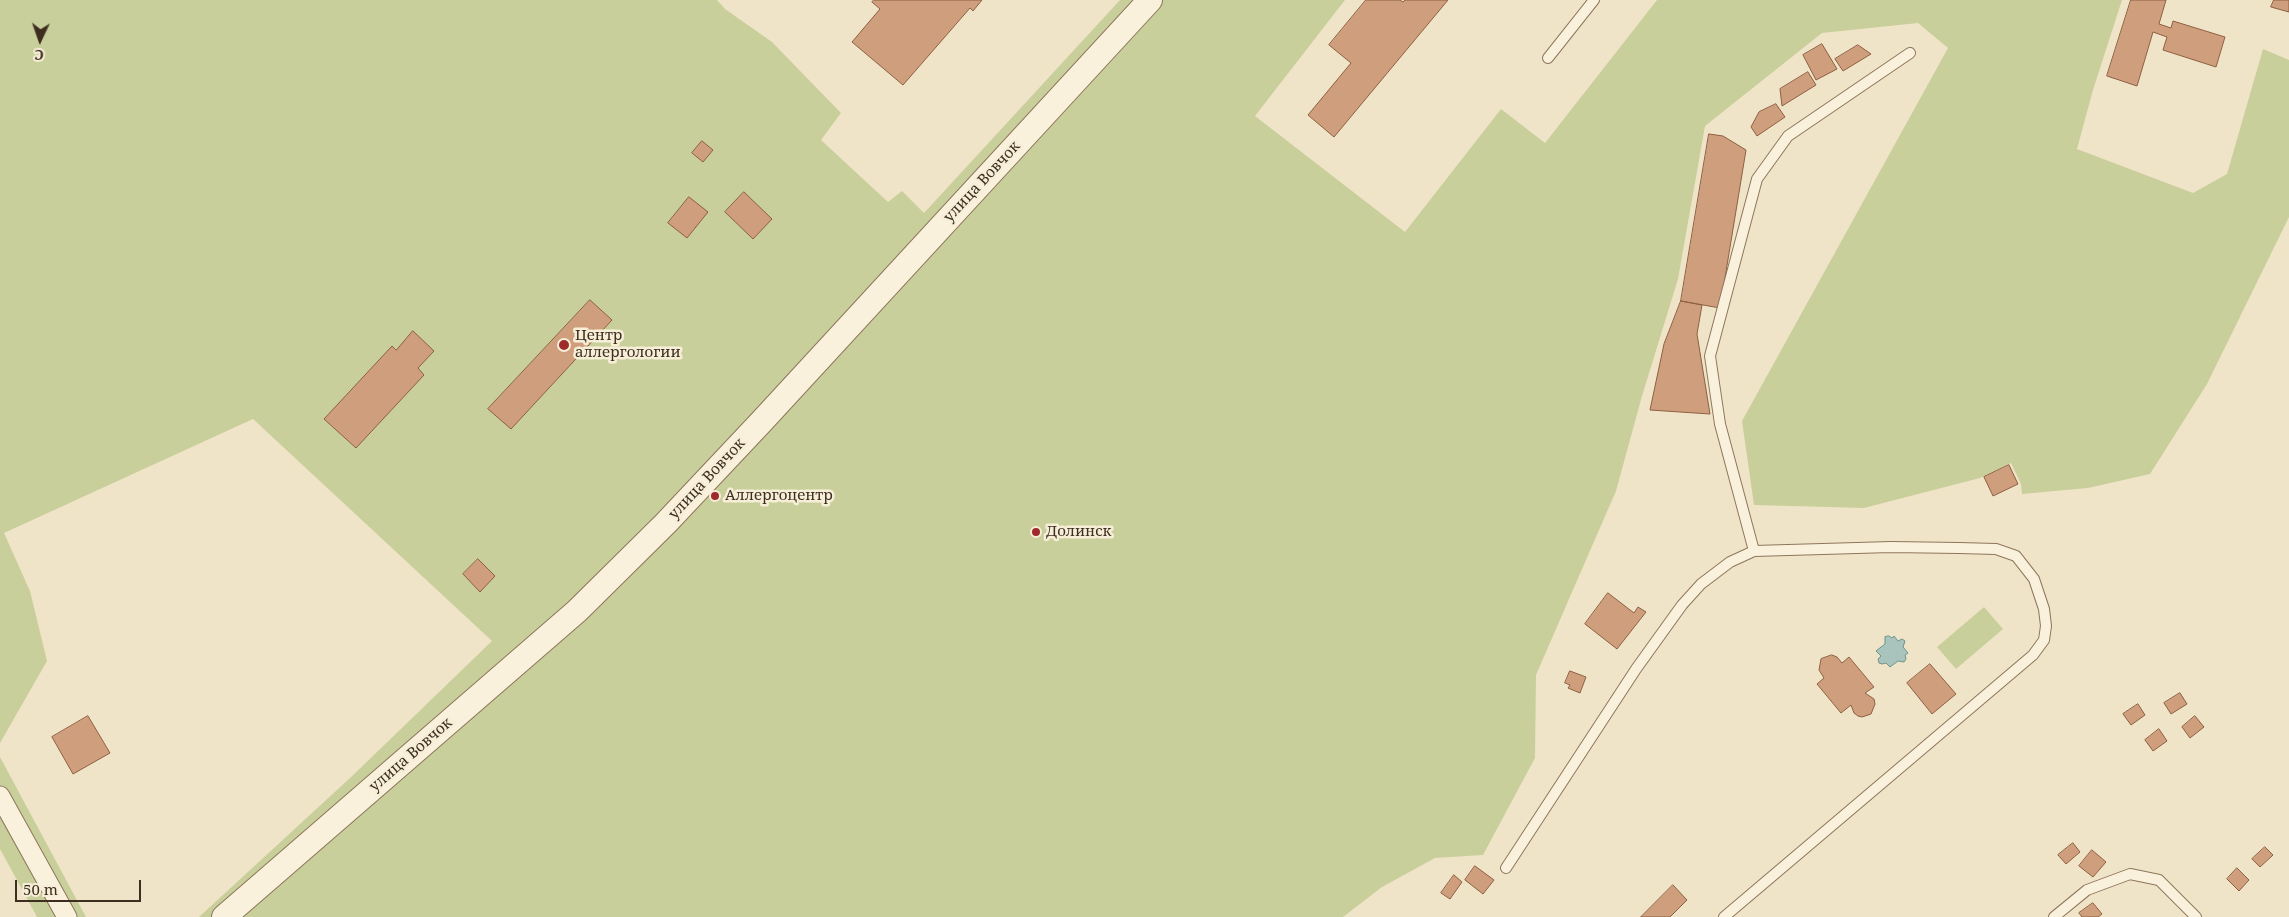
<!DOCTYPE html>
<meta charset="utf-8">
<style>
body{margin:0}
#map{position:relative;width:2289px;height:917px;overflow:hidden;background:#f0e4c8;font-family:"Noto Serif",serif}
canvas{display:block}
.north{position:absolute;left:15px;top:15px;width:50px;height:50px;-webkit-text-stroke:4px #f7eed8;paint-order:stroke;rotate:183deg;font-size:14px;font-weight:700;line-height:20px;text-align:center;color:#3d2e20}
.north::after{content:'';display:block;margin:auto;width:18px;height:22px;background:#3d2e20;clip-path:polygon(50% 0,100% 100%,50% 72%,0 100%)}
.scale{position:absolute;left:15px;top:880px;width:126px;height:22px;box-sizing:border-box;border:2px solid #3d2e20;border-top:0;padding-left:6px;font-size:15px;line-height:18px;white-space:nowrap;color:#3d2e20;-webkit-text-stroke:4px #f7eed8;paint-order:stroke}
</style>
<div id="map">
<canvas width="2289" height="917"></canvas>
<div class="north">С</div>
<div class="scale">50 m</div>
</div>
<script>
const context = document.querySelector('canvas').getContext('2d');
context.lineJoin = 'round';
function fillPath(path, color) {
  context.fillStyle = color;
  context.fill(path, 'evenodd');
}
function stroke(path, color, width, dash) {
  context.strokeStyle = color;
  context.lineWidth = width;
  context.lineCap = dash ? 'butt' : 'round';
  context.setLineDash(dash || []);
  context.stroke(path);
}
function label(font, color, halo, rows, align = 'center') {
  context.font = font + ' "Noto Serif",serif';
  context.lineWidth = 5;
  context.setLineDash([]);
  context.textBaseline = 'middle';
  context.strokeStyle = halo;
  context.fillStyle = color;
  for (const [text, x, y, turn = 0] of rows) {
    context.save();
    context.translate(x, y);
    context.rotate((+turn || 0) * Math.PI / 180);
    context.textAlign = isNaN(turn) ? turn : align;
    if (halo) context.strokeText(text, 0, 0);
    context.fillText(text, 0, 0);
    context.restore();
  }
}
fillPath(new Path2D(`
 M0 0H717L725 9 772 42 841 113 821 140 888 202 902 191 924 213 1120 0H1345L1255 116 1405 232 1501 109 1545 143 1657 0H2122L2093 90 2077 149 2193 193 2227 174 2263 49 2289 60V217L2207 384 2150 474 2088 488 2022 494 2021 484 2011 463 1980 478 1864 508 1754 505 1742 421 1948 48 1918 23 1822 33 1705 126 1678 279 1642 396 1616 491 1536 675 1535 758 1483 855 1435 858 1382 887 1343 917H199L350 778 492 641 253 419 4 533 30 591 47 661 0 743Z
 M1984 607 2003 629 1956 669 1937 647Z
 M0 757 86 917H37L0 849Z`), '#c9cf9b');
const water = new Path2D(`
 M1889 636 1892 638 1894 636 1898 641 1902 639 1905 641 1903 647 1908 653 1905 655 1906 659 1904 662 1898 661 1890 667 1886 663 1882 664 1879 663 1878 659 1881 656 1876 651 1885 644V637Z`);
fillPath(water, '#a9c4bc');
stroke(water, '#6f938a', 1);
const building = new Path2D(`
 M874 0H982L973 11 970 8 903 85 852 42 880 9 872 2Z
 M1366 0H1400L1403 2 1405 0H1448L1334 137 1308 115 1351 63 1329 45Z
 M2131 0H2166L2159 24 2171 28 2173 21 2225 37 2216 67 2163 50 2167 37 2153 32 2137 86 2107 76Z
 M2274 0H2289V12L2271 7Z
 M1822 44 1837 69 1816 80 1803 55Z
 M1858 45 1871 54 1843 71 1835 59Z
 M1808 72 1816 85 1782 106 1780 89Z
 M1776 104 1785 117 1757 136 1751 127 1759 112Z
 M1709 134 1723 136 1746 150 1720 308 1681 301Z
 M702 141 713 150 703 162 692 153Z
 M744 192 772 219 753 239 725 212Z
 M689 197 708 212 687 238 668 223Z
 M590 300 612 320 511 429 488 409Z
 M1681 301 1702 305 1697 334 1710 414 1650 410 1664 344Z
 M413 331 434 351 418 368 424 375 356 448 324 419 392 346 396 350Z
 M2009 465 2018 484 1993 496 1984 477Z
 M478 559 495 576 480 592 463 574Z
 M1608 593 1634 613 1638 607 1646 612 1617 649 1585 624Z
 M1832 655 1837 657 1842 663 1849 657 1874 687 1865 693 1874 699 1875 704 1871 714 1862 717 1858 716 1854 713 1851 705 1841 713 1817 684 1824 678 1819 670 1821 659Z
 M1930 664 1956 694 1932 714 1907 683Z
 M1570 671 1586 677 1580 693 1568 688 1570 685 1565 683Z
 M2180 693 2187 704 2171 714 2164 703Z
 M2138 704 2145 715 2131 725 2123 714Z
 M88 716 110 753 73 774 52 737Z
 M2195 716 2204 727 2190 738 2182 727Z
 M2159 729 2167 741 2153 751 2145 740Z
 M2073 843 2080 852 2066 864 2058 855Z
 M2265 847 2273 855 2260 867 2252 859Z
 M2092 850 2106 862 2093 877 2079 866Z
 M1475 866 1494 880 1483 894 1465 880Z
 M2237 868 2249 880 2239 891 2227 879Z
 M1454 875 1462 882 1450 899 1441 893Z
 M1673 885 1687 900 1670 917H1641Z
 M2093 903 2102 914 2098 917H2082L2079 913Z`);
fillPath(building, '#cf9f7d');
stroke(building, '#8d5f41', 1);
const service = new Path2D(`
 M1548 58 1594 0
 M1754 551 1720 424 1710 356 1757 179 1788 136 1910 53
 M1506 868 1636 669 1682 605 1701 584 1730 562 1754 551 1891 547 1959 548 1996 549 2016 556 2034 579 2044 609 2046 626 2044 640 2033 655 1724 917
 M2054 917 2087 890 2130 874 2159 880 2196 917`);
const minor = new Path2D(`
 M0 796 67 917`);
const tertiary = new Path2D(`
 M224 917 577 611 666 523 763 420 1150 0`);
stroke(service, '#8d765c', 12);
stroke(minor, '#8d765c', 21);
stroke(tertiary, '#8d765c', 26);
stroke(service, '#faf1dc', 10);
stroke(minor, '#faf1dc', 19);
stroke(tertiary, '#faf1dc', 24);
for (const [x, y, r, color] of [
 [564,345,6,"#9e2a2b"],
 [715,496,5,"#9e2a2b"],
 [1036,532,5,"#9e2a2b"]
]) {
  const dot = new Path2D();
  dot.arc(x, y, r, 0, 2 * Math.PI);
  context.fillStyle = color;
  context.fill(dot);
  stroke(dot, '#f7eed8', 2);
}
label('15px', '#3d2e20', '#f7eed8', [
 ["улица Вовчок",982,182,-47],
 ["улица Вовчок",707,479,-47],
 ["улица Вовчок",411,755,-41]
]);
label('15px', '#3d2e20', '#f7eed8', [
 ["Центр",575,336],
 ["аллергологии",575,353],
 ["Аллергоцентр",725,496],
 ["Долинск",1046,532]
], 'left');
</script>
